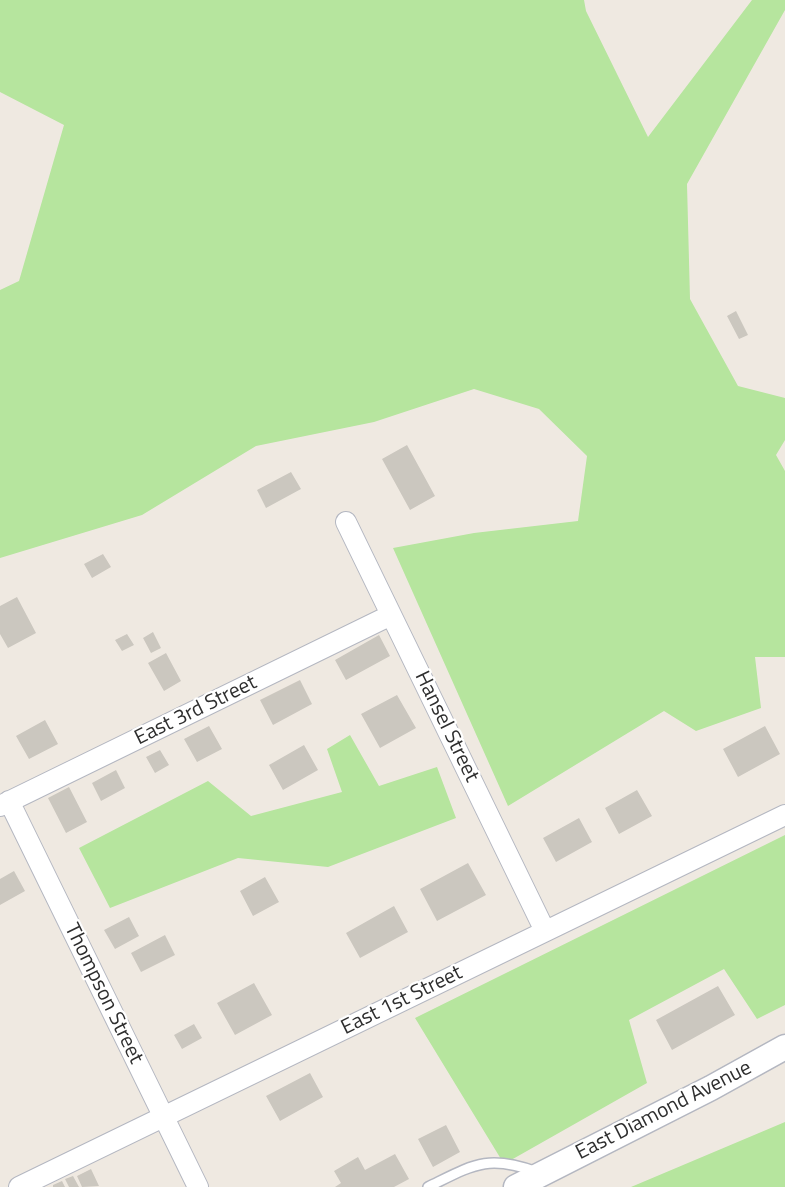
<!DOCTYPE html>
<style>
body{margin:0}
canvas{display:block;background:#efe9e1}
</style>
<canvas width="785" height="1187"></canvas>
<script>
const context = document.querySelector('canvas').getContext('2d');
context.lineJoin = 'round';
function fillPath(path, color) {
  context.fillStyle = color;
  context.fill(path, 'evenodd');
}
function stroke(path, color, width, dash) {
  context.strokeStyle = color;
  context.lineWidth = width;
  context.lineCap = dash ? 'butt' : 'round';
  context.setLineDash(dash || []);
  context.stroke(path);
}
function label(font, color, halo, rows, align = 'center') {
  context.font = font + ' "Titillium Web",sans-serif';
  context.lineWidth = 4.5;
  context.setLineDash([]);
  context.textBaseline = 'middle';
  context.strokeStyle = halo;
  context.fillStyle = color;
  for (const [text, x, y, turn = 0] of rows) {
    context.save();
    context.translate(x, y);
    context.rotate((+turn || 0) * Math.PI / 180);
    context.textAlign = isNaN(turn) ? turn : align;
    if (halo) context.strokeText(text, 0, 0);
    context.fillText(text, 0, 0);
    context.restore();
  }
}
fillPath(new Path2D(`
 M0 0H584L586 11 648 137 752 0H785V10L687 184 690 299 738 386 785 398V440L776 455 785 471V657H755L761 708 696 731 664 711 508 806 393 548 474 533 578 521 587 456 539 409 474 389 374 422 256 446 142 515 0 558V290L19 281 64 125 0 92Z
 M350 735 379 786 437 767 456 818 328 867 238 858 110 908 79 848 208 781 251 816 342 792 327 749Z
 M785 835V1005L757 1019 724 969 629 1020 647 1083 504 1164 415 1018Z
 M785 1122V1187H631Z`), '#b6e59e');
fillPath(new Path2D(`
 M736 311 748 335 739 339 727 316Z
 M407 445 435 496 410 510 382 459Z
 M291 472 301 489 266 508 257 490Z
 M103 554 111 567 92 578 84 564Z
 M17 597 36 633 8 648 0 634V606Z
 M153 632 161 648 151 653 143 638Z
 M127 634 134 645 122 651 115 640Z
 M379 635 390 656 346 680 335 660Z
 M166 653 181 681 164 691 148 663Z
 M300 680 312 704 273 725 260 700Z
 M397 695 416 728 380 748 361 714Z
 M45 720 58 744 29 759 16 736Z
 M209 726 222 749 197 762 184 739Z
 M765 726 780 754 738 777 723 749Z
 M304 745 318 770 283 790 269 765Z
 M160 750 169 765 155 773 146 757Z
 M116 770 125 788 101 801 92 783Z
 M69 787 87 822 66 833 48 798Z
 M637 790 652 816 619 834 605 808Z
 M579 818 592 842 556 862 543 838Z
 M468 863 486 895 437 921 420 889Z
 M14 871 25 891 0 905V879Z
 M265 877 279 902 253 916 240 891Z
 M394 906 408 932 360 958 346 933Z
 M129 917 139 936 115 949 104 930Z
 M165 935 175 955 141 972 131 953Z
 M254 983 272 1015 235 1035 217 1003Z
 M718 986 735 1015 672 1050 656 1020Z
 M194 1024 202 1038 182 1049 174 1035Z
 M310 1073 323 1097 280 1121 266 1096Z
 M446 1125 460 1152 433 1167 418 1139Z
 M395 1154 409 1179 394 1187H335L341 1183 334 1171 358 1157 365 1170Z
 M91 1169 99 1186 82 1187 77 1176Z
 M73 1176 79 1187H69L65 1179Z
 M62 1181 65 1187H53V1185Z`), '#cbc7bf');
const service = new Path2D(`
 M428 1187C473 1165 487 1154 537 1172`);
const minor = new Path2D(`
 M346 522 545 931
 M9 801 198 1187
 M0 806 391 615
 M19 1187 785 815`);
const tertiary = new Path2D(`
 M516 1187 711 1088 785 1047`);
stroke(service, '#b4b7c1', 12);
stroke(minor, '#b4b7c1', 22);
stroke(tertiary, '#b4b7c1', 27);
stroke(service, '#fff', 9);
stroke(minor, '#fff', 20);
stroke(tertiary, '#fff', 24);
label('21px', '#2e2e2e', '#fff', [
 ["East 3rd Street",196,711,-26],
 ["Hansel Street",446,727,64],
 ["Thompson Street",103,994,64],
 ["East 1st Street",402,1001,-26],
 ["East Diamond Avenue",664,1111,-27]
]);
</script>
